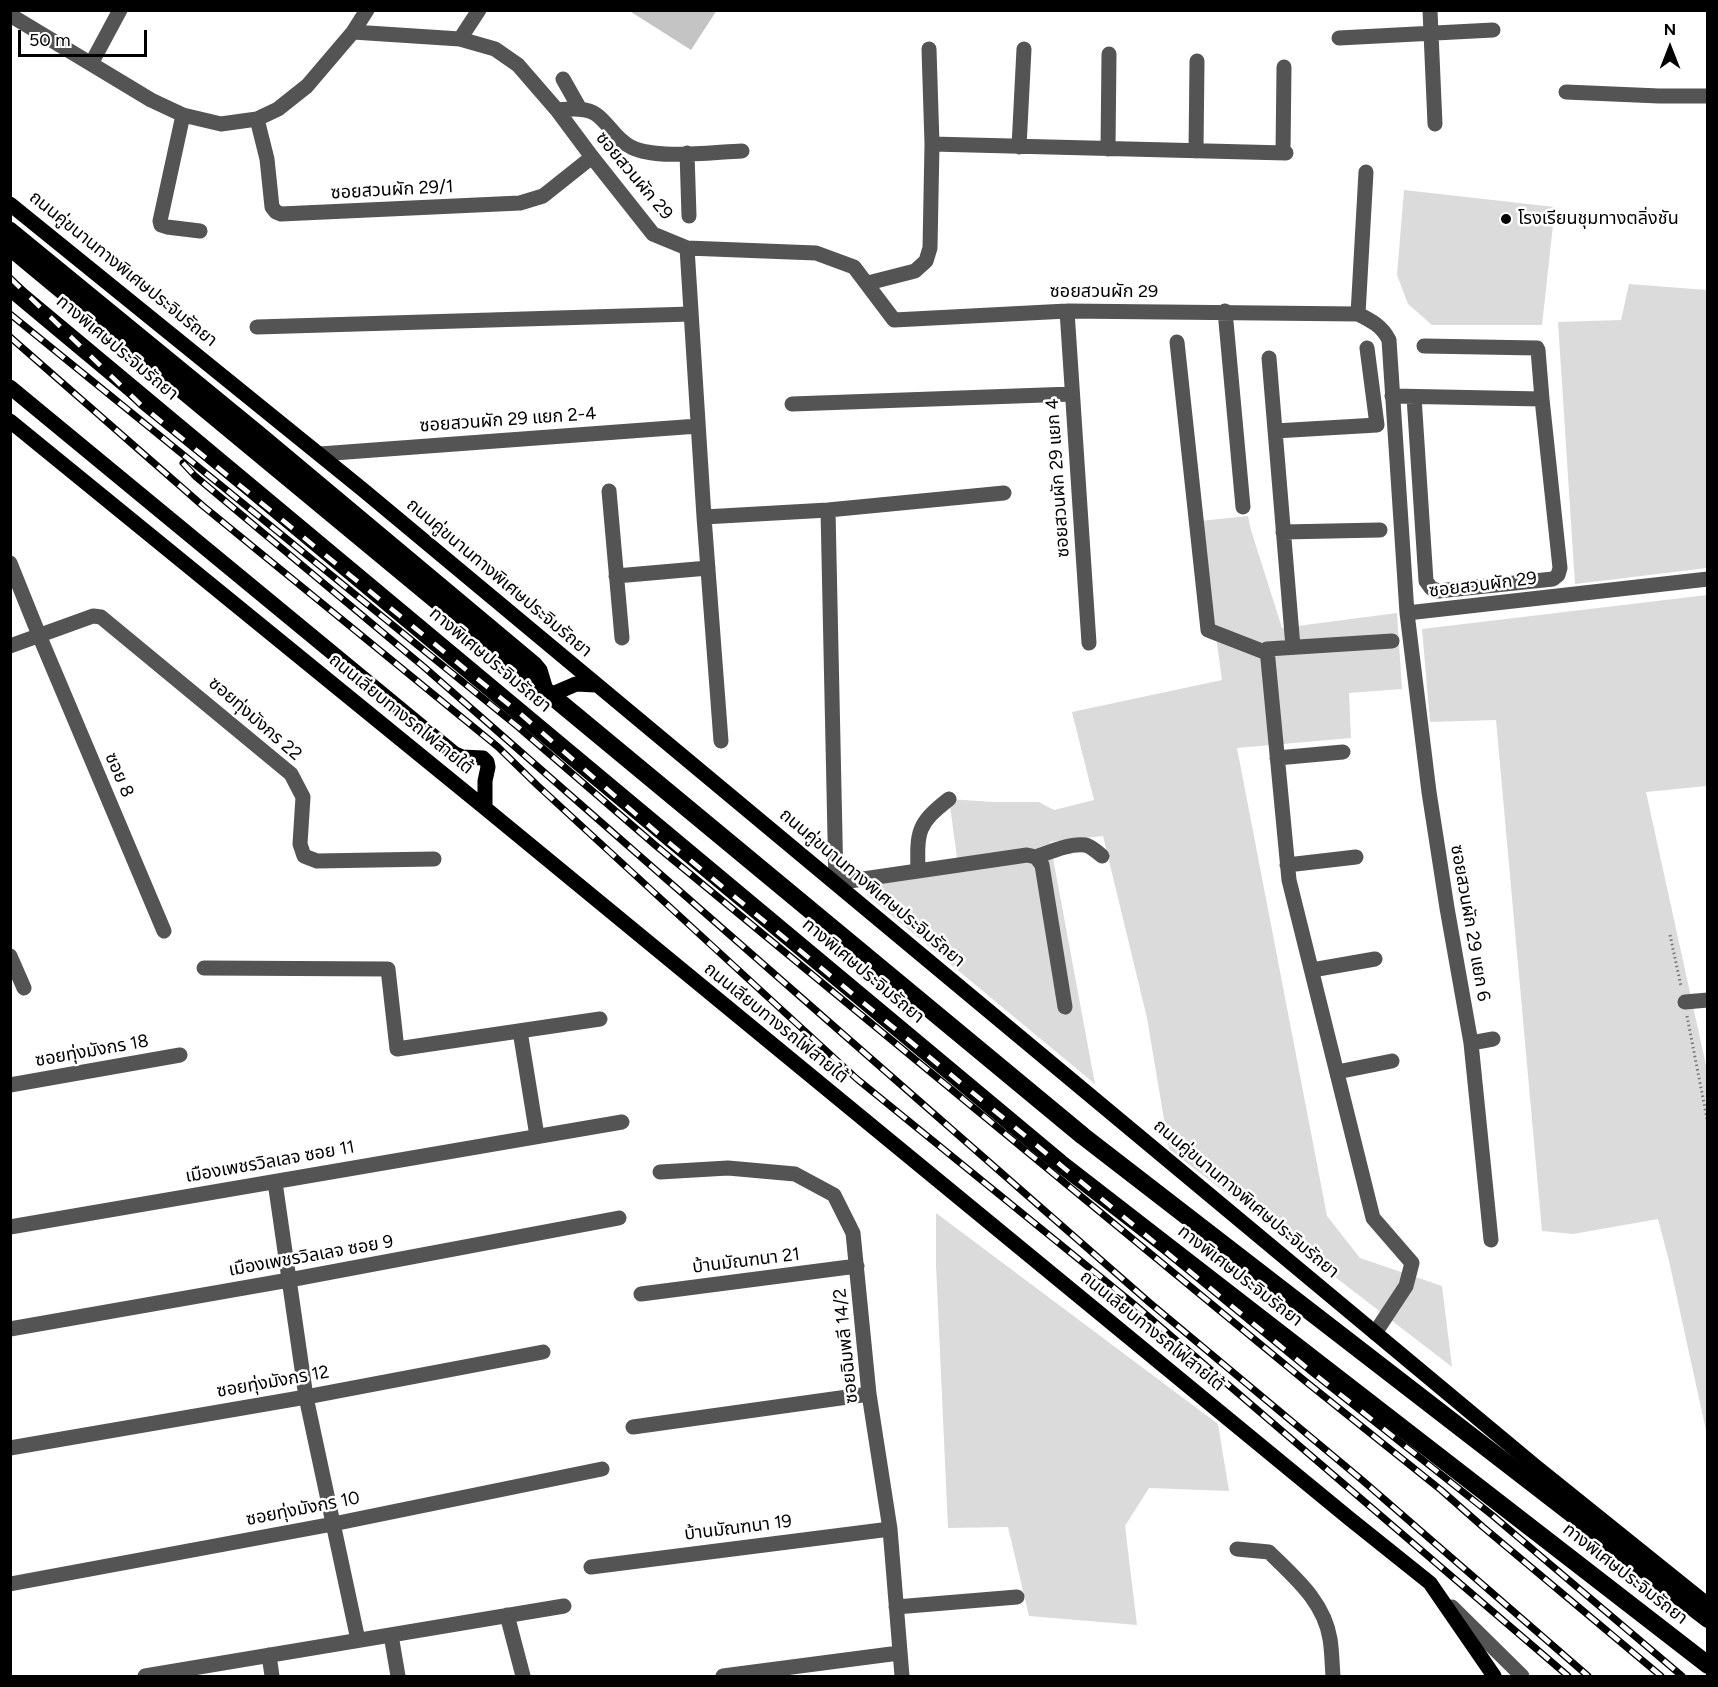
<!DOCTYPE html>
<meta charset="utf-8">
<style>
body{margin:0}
#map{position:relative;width:1718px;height:1687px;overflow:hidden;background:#fff;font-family:Figtree,sans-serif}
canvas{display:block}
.frame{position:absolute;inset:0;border:12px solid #000;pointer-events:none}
.north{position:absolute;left:1640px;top:18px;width:60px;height:60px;-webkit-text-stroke:4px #fff;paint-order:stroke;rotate:0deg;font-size:16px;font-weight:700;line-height:24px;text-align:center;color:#000}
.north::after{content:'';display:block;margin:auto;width:21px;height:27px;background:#000;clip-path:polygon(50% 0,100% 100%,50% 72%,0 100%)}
.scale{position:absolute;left:18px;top:30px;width:129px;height:27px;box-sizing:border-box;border:3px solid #000;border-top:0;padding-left:8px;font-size:18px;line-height:21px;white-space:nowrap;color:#000;-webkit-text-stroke:4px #fff;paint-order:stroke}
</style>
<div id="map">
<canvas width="1718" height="1687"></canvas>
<div class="frame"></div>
<div class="north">N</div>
<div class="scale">50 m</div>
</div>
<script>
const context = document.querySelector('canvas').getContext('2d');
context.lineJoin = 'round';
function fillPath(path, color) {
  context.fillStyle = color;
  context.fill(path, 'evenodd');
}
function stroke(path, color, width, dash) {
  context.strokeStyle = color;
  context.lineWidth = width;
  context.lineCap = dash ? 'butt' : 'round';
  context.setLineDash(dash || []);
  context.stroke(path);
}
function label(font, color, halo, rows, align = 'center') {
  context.font = font + ' Figtree,"Noto Sans Thai",sans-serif';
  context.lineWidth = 5;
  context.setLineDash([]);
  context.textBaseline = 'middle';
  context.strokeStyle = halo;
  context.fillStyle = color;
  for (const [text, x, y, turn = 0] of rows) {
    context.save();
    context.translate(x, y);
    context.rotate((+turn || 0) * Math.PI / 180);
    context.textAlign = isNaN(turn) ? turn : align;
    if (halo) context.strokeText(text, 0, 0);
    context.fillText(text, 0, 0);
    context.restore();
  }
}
fillPath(new Path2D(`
 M1404 190 1555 207 1542 325H1432L1408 304 1397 275Z
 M1629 284 1707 290V568L1575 584 1558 322 1621 320Z
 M1248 516 1251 530 1282 628 1397 613 1402 689 1349 693 1351 738 1237 748 1327 1216 1360 1258 1442 1286 1452 1367 1169 1149 1147 1018 1103 836 1050 842 1095 1084 867 895 875 885 959 872 949 799 993 802H1039L1054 810 1094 800 1072 712 1222 680 1200 521Z
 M1707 595V786L1646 792 1707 1070V1435L1669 1261 1658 1219 1573 1234 1542 1231 1496 720 1430 722 1422 629Z
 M936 1213 1218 1424 1229 1491 1149 1488 1125 1526 1137 1625 1029 1616 1008 1527 948 1528 936 1265Z`), '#dbdbdb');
fillPath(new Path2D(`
 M628 10H717L691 50Z`), '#c4c4c4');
stroke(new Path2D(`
 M1670 935 1681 986
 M1687 1016 1708 1124`), '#767676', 3, [1.5, 3]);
stroke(new Path2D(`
 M1430 10 1435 124
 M10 15 151 100 183 115 221 124 257 119 278 109 307 86 353 32 367 10
 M353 32 460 39 495 49 518 65 557 110 592 157 653 234 687 248 816 253 854 267 894 320 1067 311 1358 314C1372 321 1382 326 1389 340L1407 613 1708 579
 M1339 38 1493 30
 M460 39 479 10
 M929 49 932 144
 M91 64 120 10
 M563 79 580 109
 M1566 92 1659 96H1708
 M557 110C569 109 587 107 597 115 610 125 616 140 631 147 656 160 713 152 742 151
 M183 115 160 221 161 225 167 227 200 231
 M257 119 267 159 272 207 276 212 281 214 520 203 543 196 592 157
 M1019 147 1024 49
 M1108 149 1109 54
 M1196 151 1197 61
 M687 153 689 216
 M1283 153 1284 67
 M687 248 704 517 721 741
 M868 283 915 271 926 261 930 248 932 144 1286 153
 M1067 311 1089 643
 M1225 311 1243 507
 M1358 314 1366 172
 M257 327 691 314
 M1177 342 1208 630 1267 653
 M1269 358 1293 647
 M1392 396 1542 399 1538 350 1537 348 1424 346
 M1414 397 1426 581 1431 588 1438 591 1553 579 1558 575 1560 568 1542 399
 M792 404 1072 394
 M1275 431 1377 425 1367 348
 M320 454 698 426
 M609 491 622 638
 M828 510 836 883 1027 855 1036 857 1042 865 1065 1007
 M704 517 828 510 1004 493
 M1283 532 1380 530
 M10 563 39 635 164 931
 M616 576 708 568
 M1407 613 1429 792 1447 908 1471 1043 1491 1240
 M10 646 93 616 101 617 291 774 303 797 300 844 304 856 317 861 434 859
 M1277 758 1343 752
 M1036 857C1050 852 1070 843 1085 845 1091 846 1097 852 1102 856
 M1287 865 1356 857
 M918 871C917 831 917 824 949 799
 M10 956 24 988
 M204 968 388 969 397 1049 600 1019
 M1312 970 1375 959
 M1685 1002 1708 1000
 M520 1031 537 1136
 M1471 1043 1493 1039
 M1337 1072 1392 1061
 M10 1085 180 1055
 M660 1172 728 1168 795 1174 834 1195 853 1233 869 1394 890 1529 902 1676
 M275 1182 306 1397 358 1640
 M10 1227 622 1122
 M641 1294 857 1266
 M10 1329 289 1280 619 1218
 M1375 1333 1406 1286 1412 1263 1373 1218 1289 880 1267 649 1392 641
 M633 1427 869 1394
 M10 1448 306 1397 543 1352
 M1237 1549 1269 1552C1294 1577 1324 1601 1330 1639 1332 1651 1332 1664 1333 1676
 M591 1567 890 1529
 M10 1584 333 1524 602 1469
 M896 1607 1017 1597
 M1452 1607 1522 1676
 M507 1615 523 1676
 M391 1635 398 1676
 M269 1655 272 1676
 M145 1676 564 1606
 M723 1676 899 1653`), '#545454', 15);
stroke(new Path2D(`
 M10 204 362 489 1535 1466 1708 1605
 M10 229 259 433 535 664 540 670 546 690 549 693H555L576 684 596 685
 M10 387 455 754 462 757 483 758 487 762 488 767 485 781V808
 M10 421 485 808 1350 1519 1430 1583 1494 1676`), '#000', 15);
stroke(new Path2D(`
 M10 247 1083 1136 1708 1619
 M10 287 1060 1163 1708 1665`), '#000', 18);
const rail = new Path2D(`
 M10 278 141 405 523 716 662 837 1312 1372 1492 1515 1682 1676
 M10 314 517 726 655 845 1305 1381 1441 1490 1483 1527 1661 1676
 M10 337 203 506 498 747 537 785 857 1079 1135 1305 1568 1676
 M183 463 195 476 424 667 1150 1303 1362 1480 1588 1676`);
stroke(rail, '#000', 7);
stroke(rail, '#fff', 4.5, [14]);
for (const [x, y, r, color] of [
 [1506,219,6,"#000"]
]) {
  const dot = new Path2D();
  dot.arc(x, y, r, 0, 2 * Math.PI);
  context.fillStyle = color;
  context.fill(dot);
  stroke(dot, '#fff', 2);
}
label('18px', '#000', '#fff', [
 ["ซอยสวนผัก 29",634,176,50],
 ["ซอยสวนผัก 29/1",392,190,-3],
 ["ถนนคู่ขนานทางพิเศษประจิมรัถยา",123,269,39],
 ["ซอยสวนผัก 29",1104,292],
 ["ทางพิเศษประจิมรัถยา",117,348,40],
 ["ซอยสวนผัก 29 แยก 2-4",508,420,-4],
 ["ซอยสวนผัก 29 แยก 4",1058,478,-94],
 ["ถนนคู่ขนานทางพิเศษประจิมรัถยา",499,578,40],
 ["ซอยสวนผัก 29",1483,585,-7],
 ["ทางพิเศษประจิมรัถยา",490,660,40],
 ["ถนนเลียบทางรถไฟสายใต้",401,714,39],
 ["ซอยทุ่งมังกร 22",255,719,41],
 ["ซอย 8",119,775,67],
 ["ถนนคู่ขนานทางพิเศษประจิมรัถยา",872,888,40],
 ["ซอยสวนผัก 29 แยก 6",1470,923,80],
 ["ทางพิเศษประจิมรัถยา",863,971,40],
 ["ถนนเลียบทางรถไฟสายใต้",776,1023,39],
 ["ซอยทุ่งมังกร 18",92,1051,-10],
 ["เมืองเพชรวิลเลจ ซอย 11",270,1162,-10],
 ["ถนนคู่ขนานทางพิเศษประจิมรัถยา",1246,1199,40],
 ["เมืองเพชรวิลเลจ ซอย 9",311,1256,-10],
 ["บ้านมัณฑนา 21",746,1261,-7],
 ["ทางพิเศษประจิมรัถยา",1240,1276,38],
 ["ถนนเลียบทางรถไฟสายใต้",1152,1331,39],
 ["ซอยฉิมพลี 14/2",846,1346,-96],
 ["ซอยทุ่งมังกร 12",273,1382,-10],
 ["ซอยทุ่งมังกร 10",303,1509,-11],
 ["บ้านมัณฑนา 19",738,1528,-7],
 ["ทางพิเศษประจิมรัถยา",1625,1574,38]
]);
label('18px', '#000', '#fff', [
 ["โรงเรียนชุมทางตลิ่งชัน",1518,219]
], 'left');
</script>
